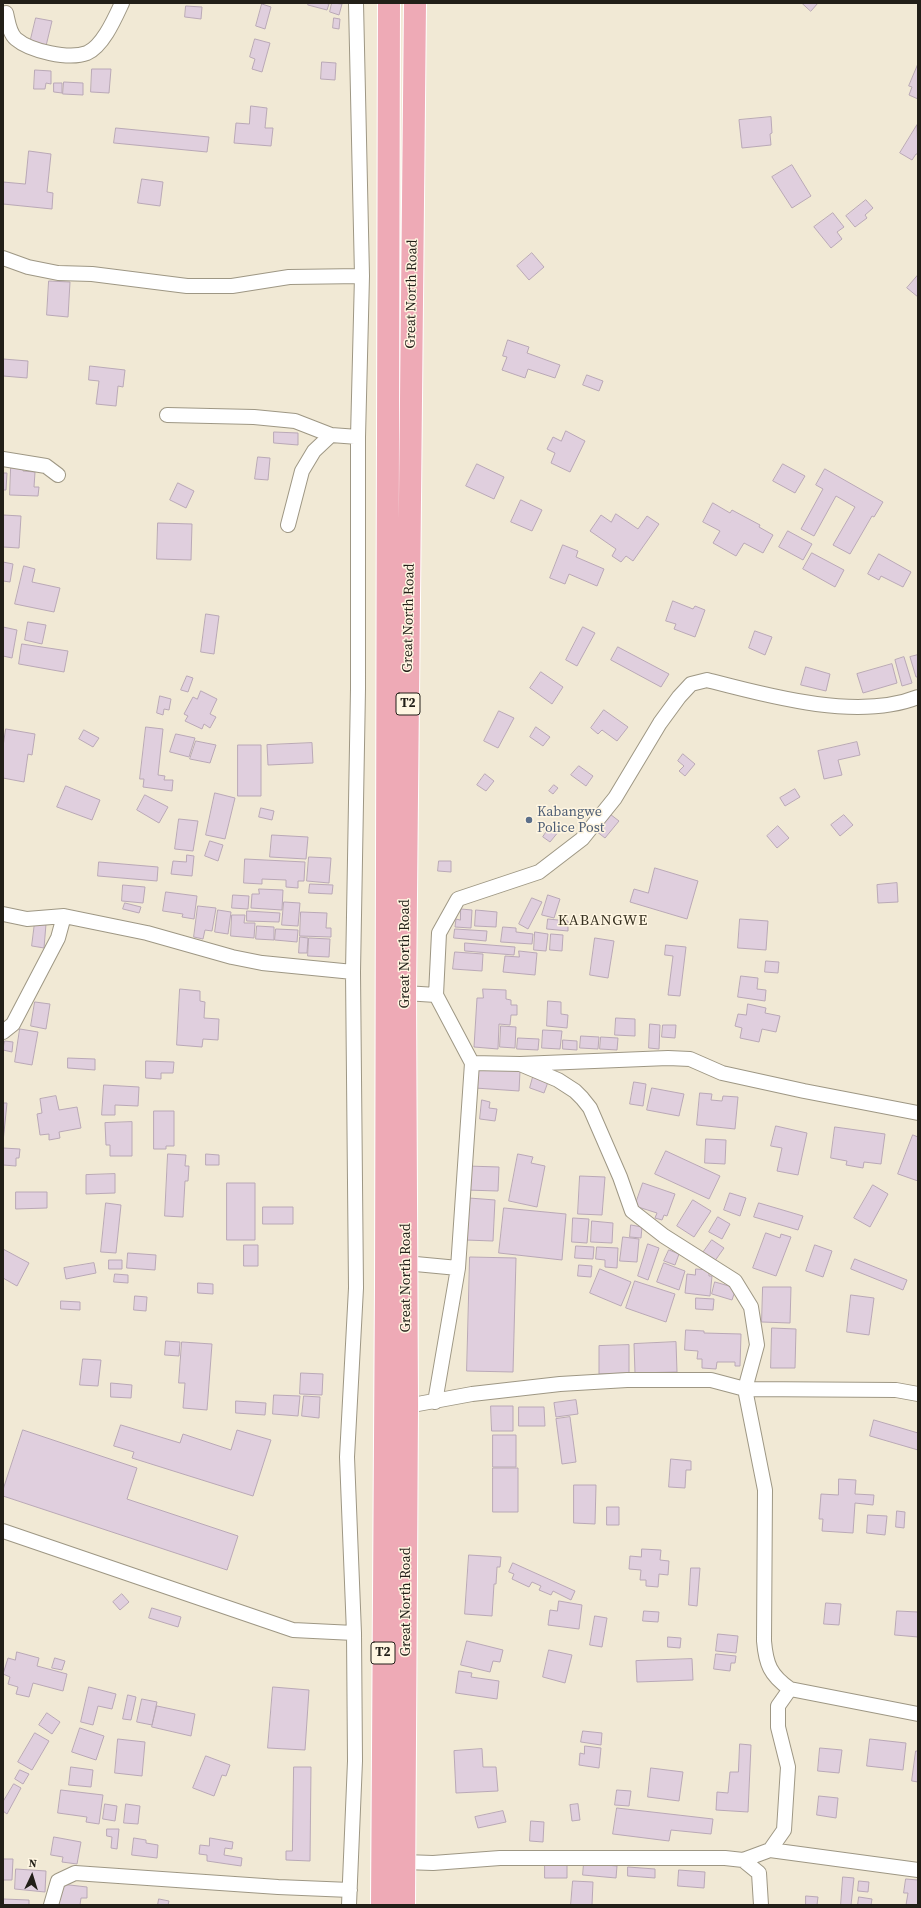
<!DOCTYPE html>
<style>
body{margin:0}
#map{position:relative;width:921px;height:1908px;overflow:hidden;background:#f1e9d5;font-family:"Source Serif 4",serif}
canvas{display:block}
.frame{position:absolute;inset:0;border:4px solid #221f18;pointer-events:none}
.north{position:absolute;left:12px;top:1856px;width:40px;height:40px;-webkit-text-stroke:3px #fff6e2;paint-order:stroke;rotate:4deg;font-size:11px;font-weight:700;line-height:16px;text-align:center;color:#221f18}
.north::after{content:'';display:block;margin:auto;width:14px;height:18px;background:#221f18;clip-path:polygon(50% 0,100% 100%,50% 72%,0 100%)}
</style>
<div id="map">
<canvas width="921" height="1908"></canvas>
<div class="frame"></div>
<div class="north">N</div>
</div>
<script>
const context = document.querySelector('canvas').getContext('2d');
context.lineJoin = 'round';
function fillPath(path, color) {
  context.fillStyle = color;
  context.fill(path, 'evenodd');
}
function stroke(path, color, width, dash) {
  context.strokeStyle = color;
  context.lineWidth = width;
  context.lineCap = dash ? 'butt' : 'round';
  context.setLineDash(dash || []);
  context.stroke(path);
}
function label(font, color, halo, rows, align = 'center') {
  context.font = font + ' "Source Serif 4",serif';
  context.lineWidth = 3;
  context.setLineDash([]);
  context.textBaseline = 'middle';
  context.strokeStyle = halo;
  context.fillStyle = color;
  for (const [text, x, y, turn = 0] of rows) {
    context.save();
    context.translate(x, y);
    context.rotate((+turn || 0) * Math.PI / 180);
    context.textAlign = isNaN(turn) ? turn : align;
    if (halo) context.strokeText(text, 0, 0);
    context.fillText(text, 0, 0);
    context.restore();
  }
}
const building = new Path2D(`
 M309 3H324L329 4 327 10 308 5Z
 M332 3 342 4 339 15 330 12Z
 M802 3H818L811 11Z
 M262 4 271 7 265 29 256 26Z
 M186 6 202 7 201 19 185 17Z
 M36 18 52 21 46 46 30 43Z
 M334 18 340 19 339 29 333 28Z
 M255 39 270 43 262 72 252 69 255 59 250 57Z
 M322 62 336 63 335 80 321 79Z
 M918 64V99L909 95 912 87 909 86Z
 M92 69H111L109 93 91 92Z
 M35 70 51 71V84L46 83 45 89H34Z
 M64 82 83 83V95L63 94Z
 M54 83H62V93L54 92Z
 M251 106 267 108 265 128H273L271 146 234 143 236 123 249 124Z
 M771 117 772 133 770 134 771 145 742 148 739 120Z
 M917 125 918 154H916L912 160 900 153Z
 M116 128 209 137 207 152 114 143Z
 M29 151 51 154 47 192 53 193 52 209 3 204V182L25 184Z
 M792 165 811 196 792 208 772 177Z
 M142 179 163 182 160 206 138 203Z
 M866 200 873 208 865 215 867 218 855 227 846 216Z
 M833 213 844 227 837 232 842 239 831 248 814 227Z
 M532 253 544 267 529 280 517 266Z
 M918 275V297L907 288Z
 M49 281 70 282 68 317 47 315Z
 M508 340 529 347 527 353 560 365 555 378 528 369 525 378 502 370 507 357 503 356Z
 M3 359 28 361 27 378 3 376Z
 M90 366 125 370 123 387 118 386 116 406 96 404 99 381 89 380Z
 M587 375 603 381 599 391 583 385Z
 M566 431 585 441 570 472 551 463 555 453 547 449 553 437 561 441Z
 M274 432 298 433V445L274 443Z
 M258 457 270 458 268 480 255 479Z
 M477 464 504 477 494 499 466 486Z
 M783 464 805 476 795 493 773 481Z
 M11 468H23V471L35 472 34 487H39L38 496 10 495Z
 M825 469 883 502 874 517 872 516 850 554 833 545 855 507 836 496 814 536 801 529 823 489 816 485Z
 M3 473H7L6 490H3Z
 M178 483 194 491 186 508 170 500Z
 M521 500 542 510 532 531 511 522Z
 M713 503 730 513 732 510 760 525 759 527 773 535 763 553 744 543 736 556 713 543 720 531 703 522Z
 M616 514 638 529 647 516 659 524 633 561 626 556 621 562 612 556 616 549 590 531 601 515 611 522Z
 M3 515 21 516 19 548 3 547Z
 M158 523 192 524 191 560 157 559Z
 M788 531 812 544 803 560 779 547Z
 M563 545 578 551 576 557 604 569 597 586 569 574 565 584 550 578Z
 M812 553 844 570 835 587 803 569Z
 M879 554 911 572 903 587 881 576 879 580 868 574Z
 M3 562 13 564 10 582 3 581Z
 M24 566 35 569 32 582 60 588 54 612 15 604Z
 M673 601 693 609 695 606 705 610 695 637 674 629 676 624 666 621Z
 M206 614 219 616 214 654 201 652Z
 M28 622 46 625 42 644 25 640Z
 M3 627 17 630 12 658 3 656Z
 M583 627 595 633 577 666 566 660Z
 M755 631 772 637 765 655 749 648Z
 M22 644 68 651 64 672 19 664Z
 M618 647 669 674 661 687 611 660Z
 M918 655V677H916L910 657Z
 M904 657 912 683 902 686 895 660Z
 M892 664 897 683 863 693 857 674Z
 M806 667 830 674 826 691 801 685Z
 M541 672 563 687 552 704 530 688Z
 M187 676 193 678 188 692 181 690Z
 M201 691 217 699 210 714 216 717 210 728 204 724 202 729 185 721 188 716 184 714 193 697 197 699Z
 M160 696 171 699 169 710 164 709 163 715 157 713Z
 M604 710 628 727 617 741 602 730 598 734 591 728Z
 M499 711 514 718 498 748 484 741Z
 M146 727 163 729 158 775 165 776 164 780H173L172 791 143 787 144 779H140Z
 M536 727 550 737 543 746 530 737Z
 M6 729 35 734 32 755 28 754 24 782 3 778V747Z
 M84 730 99 738 93 747 79 739Z
 M176 734 195 738 189 757 170 752Z
 M196 741 216 745 210 763 190 759Z
 M857 742 860 755 838 760 842 775 824 779 818 751Z
 M312 743 313 763 268 765 267 745Z
 M238 745H261V796H238Z
 M683 754 695 764 685 776 679 771 684 766 678 761Z
 M579 766 593 776 586 786 571 775Z
 M485 774 494 781 486 791 477 785Z
 M554 785 558 788 553 794 549 791Z
 M66 786 100 800 92 820 57 807Z
 M795 789 800 797 785 806 780 798Z
 M215 793 235 798 225 839 206 835Z
 M145 795 168 807 159 823 137 810Z
 M261 808 274 811 272 820 259 817Z
 M606 811 619 821 605 838 592 828Z
 M844 815 853 825 840 836 831 825Z
 M179 819 198 821 193 851 175 849Z
 M551 825 559 831 550 842 543 837Z
 M778 826 789 838 777 848 767 836Z
 M272 835 308 837 306 859 270 857Z
 M210 841 223 845 218 861 205 856Z
 M187 855 194 856 192 876 171 874 173 861 186 862Z
 M309 857 331 858 329 883 307 881Z
 M245 859 305 862 304 881H298V888L286 887V880L262 879V884L244 883Z
 M439 861H451V872L438 871Z
 M99 862 158 867 157 881 98 876Z
 M655 868 698 881 687 919 630 902 634 889 648 893Z
 M897 883 898 902 878 903 877 885Z
 M310 884 333 885 332 894 309 893Z
 M123 885 145 887 143 903 122 901Z
 M259 889 283 890 282 910 251 908 252 894H259Z
 M166 892 197 896 194 919 182 917 183 914 163 911Z
 M233 895 249 896 248 909 232 908Z
 M548 895 560 899 554 918 542 915Z
 M532 898 542 902 528 929 519 924Z
 M284 902 300 903 298 926 282 925Z
 M125 903 141 907 139 913 123 909Z
 M198 906 216 908 212 931 205 930 203 939 194 937Z
 M461 909 472 910 471 928 455 927 456 919 460 920Z
 M218 910 231 912 228 934 215 932Z
 M476 910 497 912 496 927 475 926Z
 M247 911 280 913 279 922 247 921Z
 M301 912 327 913 326 928H331V937L300 936Z
 M232 915H245L244 923H255L254 938 231 936Z
 M548 919 568 921V931L547 929Z
 M740 919 768 921 766 950 738 948Z
 M35 922 46 924 44 948 32 946Z
 M257 926 274 927V940L256 939Z
 M503 927 516 928V932L533 934 532 944 501 942Z
 M276 929 298 930 297 942 275 940Z
 M455 929 487 931 486 941 454 938Z
 M535 932 548 934 546 951 534 950Z
 M551 934 563 935 562 951 550 950Z
 M300 937 308 938 307 953H299Z
 M309 938 330 939 329 957 308 956Z
 M595 938 614 941 608 978 590 975Z
 M465 943 515 947 514 955 465 951Z
 M666 945 686 947 680 996 668 995 673 956 665 955Z
 M519 951 537 953 535 975 503 972 505 956 519 957Z
 M455 952 483 954 482 971 453 969Z
 M766 961 779 962 778 973 765 972Z
 M741 976 758 978 757 989 766 990 765 1001 738 997Z
 M180 989 200 991V1001L205 1002 204 1018 219 1019 218 1040 203 1039 202 1047 177 1045Z
 M483 989 506 990V999L511 1000V1005H517V1015H511L510 1025 499 1024 498 1049 474 1047 477 998H483Z
 M548 1001 561 1002V1014L568 1015 567 1028 547 1026Z
 M35 1002 50 1004 46 1029 31 1026Z
 M748 1004 766 1008 765 1013 780 1016 776 1032 762 1029 759 1042 740 1038 742 1028 735 1026 738 1014 746 1015Z
 M616 1018 635 1019V1036L615 1035Z
 M650 1024 660 1025 659 1049 649 1048Z
 M663 1025H676L675 1038 662 1037Z
 M501 1026 516 1027 515 1048 500 1047Z
 M20 1029 38 1032 32 1065 15 1062Z
 M543 1030 562 1031 560 1049 542 1048Z
 M581 1036 599 1037 598 1049 580 1048Z
 M601 1037 618 1038 617 1050 600 1049Z
 M518 1038 539 1039 538 1050 517 1049Z
 M563 1040 577 1041V1050L563 1049Z
 M5 1041 13 1042 12 1052 3 1050Z
 M68 1058 95 1059V1070L68 1068Z
 M146 1061 174 1062 173 1073H161V1079L146 1078Z
 M477 1068 520 1071 519 1091 475 1088Z
 M533 1077 548 1082 544 1093 530 1088Z
 M634 1082 646 1084 643 1106 630 1104Z
 M104 1085 139 1087 138 1106 115 1105V1115H102Z
 M652 1088 684 1094 679 1116 647 1110Z
 M700 1093 712 1094 711 1100 722 1101 723 1096 738 1097 735 1129 697 1125Z
 M56 1096 59 1110 77 1107 81 1128 59 1132 60 1138 49 1140V1134L40 1135 37 1114 42 1113 40 1099Z
 M482 1100 490 1102 489 1108 497 1109 495 1121 480 1119Z
 M3 1103H7L3 1142Z
 M154 1111H174V1146H166V1149H154Z
 M132 1122V1156H110V1145H106L105 1123Z
 M776 1126 807 1133 798 1175 777 1171 782 1148 771 1146Z
 M835 1127 885 1134 881 1164 864 1162 863 1168 846 1165 847 1161 831 1158Z
 M913 1135 918 1137V1181L898 1174Z
 M706 1139 726 1140 725 1164 705 1163Z
 M3 1148 20 1149 19 1158H16V1166L3 1165Z
 M666 1151 720 1176 709 1199 655 1174Z
 M168 1154 186 1155 185 1166H189L188 1181H185L183 1217 165 1216Z
 M206 1154 219 1155V1165H206Z
 M518 1154 533 1157 531 1163 545 1166 537 1207 509 1201Z
 M467 1166 499 1167 498 1191 466 1190Z
 M115 1174V1193L86 1194V1175Z
 M580 1176 605 1177 602 1215 578 1214Z
 M227 1183H255V1240H227Z
 M643 1183 675 1194 667 1216 664 1215 662 1220 655 1218 657 1213 635 1206Z
 M873 1185 888 1194 870 1227 854 1218Z
 M16 1192H47V1208L16 1209Z
 M730 1193 746 1198 740 1216 724 1210Z
 M469 1198 495 1200 493 1241 466 1240Z
 M693 1200 711 1211 694 1237 677 1226Z
 M106 1203 121 1205 116 1253 101 1252Z
 M759 1203 803 1216 798 1230 754 1217Z
 M263 1207H293V1224H263Z
 M504 1208 566 1214 562 1260 499 1253Z
 M718 1217 730 1224 722 1239 709 1232Z
 M573 1218 589 1219 587 1243 572 1242Z
 M592 1221 613 1223 612 1243 591 1242Z
 M631 1225 642 1227 641 1238 630 1237Z
 M766 1233 780 1238 781 1234 791 1237 776 1276 753 1268Z
 M623 1237 639 1239 637 1262 620 1261Z
 M712 1240 724 1248 712 1265 700 1257Z
 M648 1244 659 1248 648 1280 638 1276Z
 M244 1245H258V1266H244Z
 M815 1245 832 1251 823 1277 806 1271Z
 M576 1246 594 1247 593 1259 575 1258Z
 M597 1247 618 1248 617 1268 605 1267V1260L596 1259Z
 M3 1249 29 1263 17 1286 3 1278Z
 M669 1250 679 1254 675 1265 664 1261Z
 M128 1253 156 1255 155 1270 127 1268Z
 M470 1257 516 1258 513 1372 467 1371Z
 M855 1259 907 1280 903 1290 851 1269Z
 M109 1260H122V1269H109Z
 M94 1263 96 1273 66 1279 64 1268Z
 M664 1263 685 1271 679 1290 657 1282Z
 M579 1265 592 1266 591 1277 578 1276Z
 M600 1269 631 1282 621 1306 590 1293Z
 M696 1269 709 1270V1276H712L710 1296 685 1293 687 1274 695 1275Z
 M115 1274 128 1275V1283L114 1282Z
 M635 1281 675 1294 666 1322 626 1308Z
 M715 1282 736 1288 732 1300 712 1294Z
 M198 1283 213 1284V1294L198 1293Z
 M763 1287H791L790 1323 762 1322Z
 M851 1295 874 1298 869 1335 847 1332Z
 M135 1296 147 1297 146 1311 134 1310Z
 M696 1298 714 1299 713 1310 696 1309Z
 M61 1301 80 1302V1310L61 1309Z
 M772 1328 796 1329 795 1368H771Z
 M686 1330 704 1331V1333L741 1334 740 1366H735V1362H717L716 1369 702 1368V1359H697L698 1351 685 1350Z
 M166 1341 180 1342 179 1356 165 1355Z
 M182 1342 212 1344 207 1410 183 1408 185 1383H179Z
 M676 1342 677 1372 635 1373 634 1344Z
 M629 1345V1373L599 1374V1346Z
 M83 1359 101 1360 98 1386 80 1385Z
 M301 1373 323 1374 322 1395 300 1394Z
 M111 1383 132 1385 131 1398 111 1397Z
 M274 1395 300 1396 298 1416 273 1414Z
 M304 1396 320 1397 319 1418 302 1416Z
 M576 1400 578 1414 556 1417 554 1403Z
 M236 1401 266 1403 265 1415 236 1413Z
 M491 1406H513V1431H492Z
 M519 1407H544L545 1426H519Z
 M570 1417 576 1462 562 1464 556 1419Z
 M874 1420 918 1433V1450L870 1436Z
 M121 1425 180 1443 183 1434 231 1450 237 1430 271 1440 253 1496 132 1458 134 1452 114 1446Z
 M23 1430 137 1468 127 1499 238 1536 227 1570 3 1496V1490Z
 M493 1435H516V1467H493Z
 M671 1459 691 1461V1470H686L685 1488 669 1487Z
 M493 1468H518V1512H493Z
 M839 1479 856 1480 855 1494 874 1495 873 1505 855 1503 853 1533 822 1531 823 1519H819L821 1494 838 1495Z
 M574 1485H596L595 1524 574 1523Z
 M607 1507H619V1525H607Z
 M897 1511 905 1512 904 1528 896 1527Z
 M868 1515 887 1516 885 1535 867 1533Z
 M642 1549 661 1550 660 1560 669 1561 668 1575 659 1574 658 1587 646 1586V1580H640L641 1570 629 1569 630 1556 641 1557Z
 M469 1555 501 1557 500 1567H497L496 1584H494L492 1616 465 1614Z
 M513 1563 575 1591 571 1600 553 1591 551 1595 539 1590 541 1586 532 1582 529 1587 512 1579 514 1574 509 1572Z
 M691 1568H700L697 1606 689 1605Z
 M122 1594 129 1602 120 1610 113 1602Z
 M559 1601 582 1605 579 1629 548 1625 550 1610 557 1611Z
 M826 1603 841 1604 839 1625 824 1624Z
 M152 1608 181 1617 178 1627 149 1618Z
 M644 1611 659 1612 658 1622 643 1621Z
 M897 1611 918 1612V1637L895 1635Z
 M595 1616 607 1618 602 1647 590 1645Z
 M718 1634 738 1636 736 1653 716 1651Z
 M668 1637 681 1638 680 1648 668 1647Z
 M467 1641 503 1650 500 1662 493 1661 490 1672 461 1665Z
 M549 1650 572 1655 565 1683 543 1677Z
 M17 1652 39 1658 37 1666 67 1674 63 1691 33 1683 29 1697 16 1694 18 1687 8 1684 10 1677 3 1674 8 1658 15 1660Z
 M716 1654 736 1656 735 1663H731L730 1671 714 1669Z
 M55 1658 65 1661 62 1670 52 1668Z
 M692 1659 693 1680 637 1682 636 1661Z
 M459 1671 472 1673 471 1677 499 1681 497 1699 456 1693Z
 M89 1687 116 1694 112 1709 98 1706 93 1725 81 1722Z
 M273 1687 309 1690 305 1750 268 1748Z
 M128 1695 136 1697 131 1720 123 1719Z
 M142 1699 157 1702 152 1725 137 1722Z
 M157 1706 195 1714 191 1736 152 1727Z
 M47 1713 60 1722 52 1734 39 1725Z
 M80 1728 104 1736 96 1760 72 1752Z
 M583 1731 602 1733 601 1745 581 1742Z
 M35 1733 49 1741 32 1770 18 1762Z
 M118 1739 145 1742 142 1776 115 1773Z
 M870 1739 906 1743 903 1770 867 1766Z
 M740 1744 751 1745 748 1812 716 1810 717 1792 728 1793 730 1772H738Z
 M585 1746 601 1748 599 1768 579 1765 580 1753 584 1754Z
 M820 1748 842 1750 839 1773 818 1771Z
 M482 1749 483 1767H496L498 1791 456 1793 454 1751Z
 M916 1751H918V1782L912 1781Z
 M206 1756 230 1765 226 1776 222 1775 214 1796 193 1788Z
 M71 1767 93 1770 91 1787 69 1785Z
 M294 1767H311L310 1861 286 1860V1851H292Z
 M651 1768 683 1772 679 1801 648 1797Z
 M20 1770 29 1774 23 1784 15 1779Z
 M14 1784 21 1788 7 1814 3 1811V1802Z
 M61 1790 103 1795 99 1824 86 1822 87 1817 58 1813Z
 M617 1790 631 1791 629 1806 615 1805Z
 M819 1796 838 1798 836 1818 817 1815Z
 M105 1804 117 1806 115 1821 103 1819Z
 M126 1804 140 1806 138 1824 124 1823Z
 M578 1804 580 1820 572 1821 570 1805Z
 M617 1808 713 1819 711 1834 671 1830 669 1841 613 1834Z
 M503 1811 506 1822 478 1828 475 1817Z
 M531 1821 544 1822 543 1842 530 1841Z
 M107 1829H119L117 1849 111 1848 112 1837 107 1836Z
 M54 1837 81 1842 77 1864 62 1862 63 1857 51 1855Z
 M134 1838 146 1840V1843L158 1845 157 1858 132 1855Z
 M210 1838 233 1842 232 1849 225 1848 224 1855 242 1858 241 1866 207 1861V1855L199 1854 200 1845 209 1846Z
 M3 1859H13L12 1880H3Z
 M545 1862H567V1878H545Z
 M584 1863 617 1866 616 1878 583 1875Z
 M628 1867 655 1869V1878L628 1876Z
 M16 1869 46 1871 45 1892 15 1889Z
 M679 1870 705 1872 704 1888 678 1886Z
 M843 1877 854 1878 851 1905H841Z
 M906 1879 918 1880V1905H906L908 1893H904Z
 M573 1881 593 1882 592 1905H571Z
 M859 1881 869 1882 868 1892 858 1891Z
 M61 1884 87 1887V1898H81L80 1905H59Z
 M806 1896 818 1897 817 1905H806Z
 M859 1897 872 1899 871 1905H858Z
 M3 1899 29 1900V1905H3Z
 M159 1899 169 1901 168 1905H158Z`);
fillPath(building, '#e0cfde');
stroke(building, '#b9a8b6', 1);
const street = new Path2D(`
 M6 13C8 21 9 33 16 39 30 51 69 60 87 53 103 46 115 18 122 3
 M3 258 28 267 58 273 92 274 187 286H232L289 277 362 276
 M167 415 254 417 295 421 331 435
 M3 459 46 466 58 475
 M288 525 302 471 314 451 331 435 358 437
 M3 914 27 919 64 916 147 933 232 957 262 963 353 972
 M405 993 436 995 439 933 458 899 539 872 582 839 615 798 660 723 679 697 691 684 707 680C768 696 858 721 918 697
 M3 1032 13 1024 58 938 64 916
 M472 1063 520 1064 668 1058 690 1059 722 1073 804 1091 918 1113
 M520 1064 558 1080 575 1091 582 1098 590 1108 620 1177 632 1211 664 1236 735 1281 751 1307 757 1345 745 1389 765 1490 764 1641C766 1664 770 1675 790 1689L918 1714
 M405 1263 458 1268
 M435 1402 458 1268 472 1063 436 995
 M407 1406 472 1394 560 1384 627 1380H711L745 1389 896 1390 918 1394
 M3 1531 293 1630 354 1633
 M770 1850 784 1830 788 1767 778 1727V1706L790 1689
 M743 1860 759 1873 761 1905
 M404 1862 433 1863 500 1858H725L743 1860 770 1850 918 1870
 M51 1905 58 1881 75 1873 278 1887 350 1890
 M349 1905 355 1761 354 1633 347 1457 356 1288 353 972 358 689V437L362 276 356 3`);
const primary = new Path2D(`
 M382 1905 386 1286 389 3
 M404 1905 407 1406 405 993 415 3`);
stroke(street, '#9e9784', 16);
stroke(primary, '#fff', 24);
stroke(street, '#fff', 14);
stroke(primary, '#eeaab6', 22);
for (const [x, y, r, color] of [
 [529,820,4,"#5c6f8a"]
]) {
  const dot = new Path2D();
  dot.arc(x, y, r, 0, 2 * Math.PI);
  context.fillStyle = color;
  context.fill(dot);
  stroke(dot, '#fff6e2', 1.5);
}
for (const [x, y, w] of [
 [408,704,24],
 [383,1653,24]
]) {
  const box = new Path2D();
  box.roundRect(x - w / 2, y - 11, w, 22, 3);
  context.fillStyle = '#fff6e2';
  context.fill(box);
  stroke(box, '#221f18', 1);
}
label('bold 13px', '#221f18', null, [
 ["T2",408,704],
 ["T2",383,1653]
]);
label('14px', '#221f18', '#fff6e2', [
 ["Great North Road",412,294,-89],
 ["Great North Road",409,618,-89],
 ["Great North Road",405,954,-90],
 ["Great North Road",406,1278,-90],
 ["Great North Road",406,1602,-90]
]);
label('14px', '#4e5e75', '#fff6e2', [
 ["Kabangwe",537,812],
 ["Police Post",537,828]
], 'left');
context.letterSpacing = '1px';
label('15px', '#373121', '#fff6e2', [
 ["KABANGWE",603,921]
]);
context.letterSpacing = '0px';
</script>
